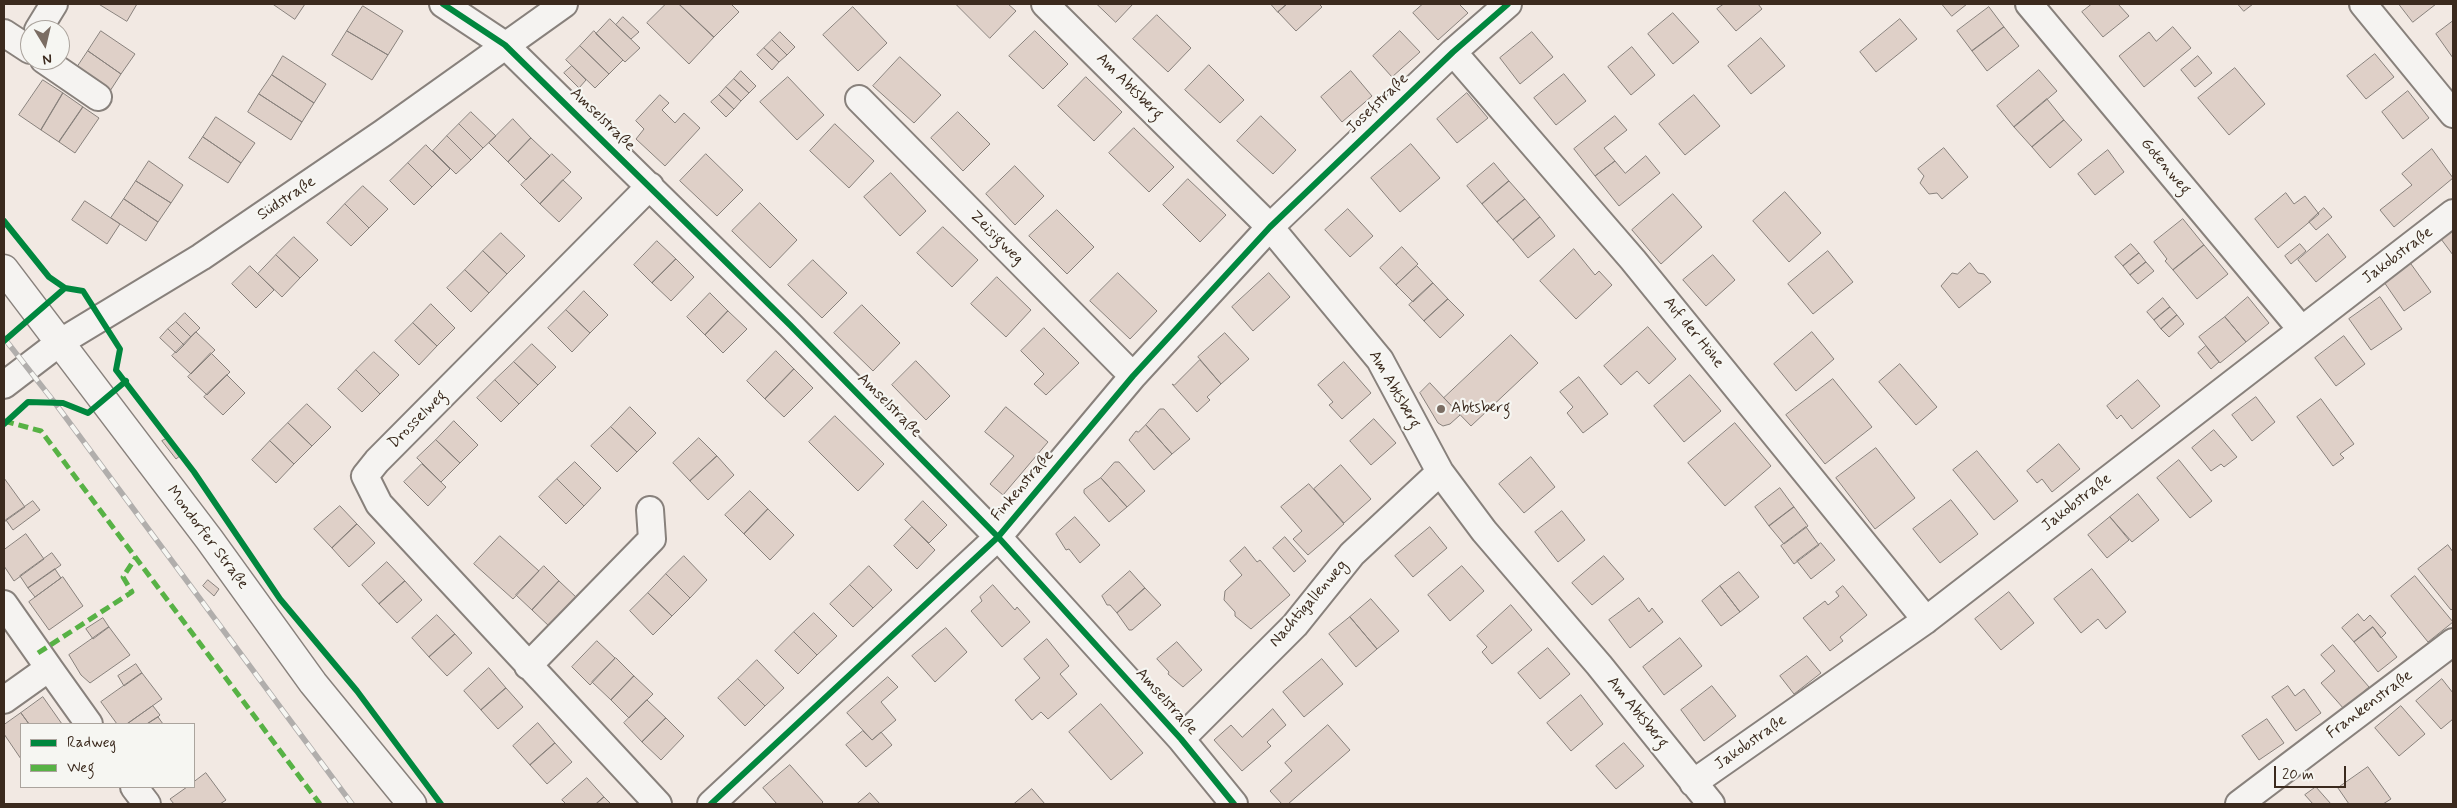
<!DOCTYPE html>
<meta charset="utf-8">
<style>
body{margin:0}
#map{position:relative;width:2457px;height:808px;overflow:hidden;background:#f2e9e3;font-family:Mynerve,sans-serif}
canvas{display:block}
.frame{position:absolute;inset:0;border:5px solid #3b2a1e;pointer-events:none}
.legend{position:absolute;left:20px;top:723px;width:175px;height:65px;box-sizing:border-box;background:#f6f6f2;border:1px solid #aba49d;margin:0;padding:6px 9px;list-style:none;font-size:15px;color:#3b2a1e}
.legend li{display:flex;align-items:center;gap:10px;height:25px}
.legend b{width:25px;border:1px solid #aba49d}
.north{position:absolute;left:20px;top:20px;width:50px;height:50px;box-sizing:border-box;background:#f6f6f2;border:1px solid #aba49d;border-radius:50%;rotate:171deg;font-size:14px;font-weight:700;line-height:20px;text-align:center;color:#3b2a1e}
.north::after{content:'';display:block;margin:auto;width:18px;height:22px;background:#7b6d63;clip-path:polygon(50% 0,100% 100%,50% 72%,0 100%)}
.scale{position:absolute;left:2274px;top:766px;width:72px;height:22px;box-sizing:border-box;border:2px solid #3b2a1e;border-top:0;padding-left:6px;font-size:15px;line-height:18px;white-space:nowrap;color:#3b2a1e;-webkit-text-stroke:4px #f6f6f2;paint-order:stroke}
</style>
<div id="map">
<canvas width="2457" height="808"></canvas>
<div class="frame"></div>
<ul class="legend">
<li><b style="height:6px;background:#00873e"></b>Radweg</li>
<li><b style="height:6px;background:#57b245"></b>Weg</li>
</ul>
<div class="north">N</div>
<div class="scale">20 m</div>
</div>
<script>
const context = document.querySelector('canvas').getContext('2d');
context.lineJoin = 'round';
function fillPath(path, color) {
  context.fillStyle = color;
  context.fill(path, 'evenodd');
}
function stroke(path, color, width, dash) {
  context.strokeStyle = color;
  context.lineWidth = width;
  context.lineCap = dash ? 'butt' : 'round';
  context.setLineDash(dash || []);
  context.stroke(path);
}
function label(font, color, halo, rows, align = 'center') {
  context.font = font + ' Mynerve,sans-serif';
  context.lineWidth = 4.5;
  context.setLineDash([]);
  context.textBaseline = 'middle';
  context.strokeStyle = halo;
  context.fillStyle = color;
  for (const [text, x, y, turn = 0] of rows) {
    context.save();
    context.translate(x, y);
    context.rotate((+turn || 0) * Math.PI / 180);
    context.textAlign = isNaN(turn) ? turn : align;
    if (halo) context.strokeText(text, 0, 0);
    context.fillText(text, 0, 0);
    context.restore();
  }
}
const building = new Path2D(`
 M99 4H137L127 21Z
 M273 4H305L295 19Z
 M666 4H679L714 37 689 64 647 23Z
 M679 4H731L739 12 714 37Z
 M956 4H1008L1016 11 990 38Z
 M1097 4H1133L1116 22Z
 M1271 4H1287L1278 12Z
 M1287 4H1319L1322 7 1296 31 1278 12Z
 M1423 4H1459L1468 13 1438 40 1413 13Z
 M1724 4H1758L1762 9 1736 31 1717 9Z
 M1942 4H1967L1952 16Z
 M2092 4H2118L2129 16 2103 37 2082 12Z
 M2238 4H2253L2244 11Z
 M2399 4H2436L2413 22Z
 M363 6 403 31 388 55 347 31Z
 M853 7 887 43 858 71 823 35Z
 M1989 7 2004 27 1972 51 1957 31Z
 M1673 13 1699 42 1673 64 1648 34Z
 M1157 15 1191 48 1168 72 1133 39Z
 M623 17 639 32 631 39 616 25Z
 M610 19 640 48 625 62 596 34Z
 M1900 19 1917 39 1876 72 1860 52Z
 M2453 21V58L2436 34Z
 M2004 27 2019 46 1987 71 1972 51Z
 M2173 27 2191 48 2144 87 2119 56 2149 32 2156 41Z
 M101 31 135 54 121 74 88 51Z
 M347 31 388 55 372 80 332 55Z
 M594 31 623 60 609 74 580 46Z
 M1035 31 1068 64 1043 89 1009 56Z
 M1400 31 1420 52 1392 77 1373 56Z
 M780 32 795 47 787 55 772 40Z
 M1532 32 1553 57 1520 84 1500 58Z
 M1761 38 1785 66 1751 94 1728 66Z
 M772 40 787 55 779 62 764 48Z
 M580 46 609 74 595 88 566 60Z
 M1632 47 1655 75 1631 95 1608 67Z
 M764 48 779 62 772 70 757 55Z
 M88 51 121 74 110 91 76 69Z
 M2375 54 2394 77 2366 99 2347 76Z
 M283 56 326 84 314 103 272 75Z
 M2198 56 2212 73 2195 87 2181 70Z
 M900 57 941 95 914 123 873 86Z
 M1209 65 1244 100 1220 123 1185 90Z
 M572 66 586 80 579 88 564 73Z
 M2235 68 2265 104 2229 135 2198 98Z
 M2039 70 2057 91 2014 127 1997 106Z
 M741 71 756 86 749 93 734 79Z
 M1351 71 1372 96 1342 122 1321 97Z
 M1564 74 1586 101 1556 125 1534 98Z
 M272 75 314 103 302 122 259 94Z
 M788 77 824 115 797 140 760 102Z
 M1086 77 1122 112 1094 141 1058 106Z
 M734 79 749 93 741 101 726 87Z
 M43 80 63 93 41 130 19 115Z
 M726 87 741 101 734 109 719 95Z
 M2408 91 2429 118 2403 139 2382 112Z
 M63 93 83 107 59 142 41 130Z
 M1467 93 1488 118 1457 143 1437 119Z
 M259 94 302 122 291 140 248 112Z
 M660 95 669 103 662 110 675 123 684 113 700 128 665 166 636 139 644 129 636 121Z
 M719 95 734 109 726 117 711 102Z
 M1694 95 1720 126 1685 155 1659 124Z
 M2047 99 2064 120 2032 147 2014 127Z
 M83 107 99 118 75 153 59 142Z
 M471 112 496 136 483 148 459 124Z
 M958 112 990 144 963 171 931 138Z
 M1261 116 1296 150 1273 174 1237 141Z
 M1615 116 1627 130 1604 148 1615 161 1595 176 1574 149Z
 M216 117 255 143 241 163 203 137Z
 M513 119 531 138 508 162 489 143Z
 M2064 120 2082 140 2050 168 2032 147Z
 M459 124 483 148 471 160 447 136Z
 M835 124 874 161 849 188 810 151Z
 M1134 128 1174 167 1149 192 1109 153Z
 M447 136 471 160 456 174 433 151Z
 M203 137 241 163 228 183 189 158Z
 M531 138 550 156 526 180 508 162Z
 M1411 144 1440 178 1400 212 1371 178Z
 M426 145 450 169 432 187 408 163Z
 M1944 148 1968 177 1942 199 1937 193 1929 194 1920 183 1924 176 1918 169Z
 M2432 149 2453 178 2394 227 2380 210 2412 185 2402 174Z
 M2108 150 2124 172 2095 195 2078 174Z
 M552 154 571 172 540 204 521 185Z
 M706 154 743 190 717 216 680 181Z
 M1646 156 1660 173 1619 206 1595 176 1615 161 1625 173Z
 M149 161 183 185 171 203 136 181Z
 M408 163 432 187 414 205 390 181Z
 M1494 163 1509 181 1482 204 1467 186Z
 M1015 166 1044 196 1015 225 986 194Z
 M891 173 926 211 900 236 864 197Z
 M1188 179 1226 215 1200 242 1163 205Z
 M563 180 582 198 559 222 540 204Z
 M136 181 171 203 158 222 124 199Z
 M1509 181 1525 199 1497 222 1482 204Z
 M363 186 388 209 369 228 345 204Z
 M1785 192 1821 233 1789 262 1753 221Z
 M2286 193 2294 204 2305 196 2319 214 2278 248 2255 219Z
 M1673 194 1702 227 1661 264 1632 230Z
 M124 199 158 222 146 241 111 218Z
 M1525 199 1540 217 1513 240 1497 222Z
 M85 201 120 224 107 244 72 220Z
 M760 203 797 240 770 268 732 231Z
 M345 204 369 228 351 246 327 223Z
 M2324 208 2332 217 2316 230 2309 222Z
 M1348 209 1373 236 1350 257 1325 230Z
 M1057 210 1094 247 1067 274 1029 236Z
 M1540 217 1555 236 1528 258 1513 240Z
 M2183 219 2204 245 2173 270 2165 261 2167 259 2154 242Z
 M943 227 978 260 952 287 917 253Z
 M2453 230V255L2441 239Z
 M501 233 525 256 507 274 483 251Z
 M2328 234 2346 257 2316 282 2298 260Z
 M294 237 318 260 300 278 276 255Z
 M657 241 676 259 652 283 634 265Z
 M2131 244 2139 253 2123 266 2115 257Z
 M2300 244 2306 251 2291 264 2285 256Z
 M2204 245 2228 274 2197 299 2173 270Z
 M1402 247 1418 264 1396 285 1380 268Z
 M1574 249 1595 275 1599 271 1612 285 1576 319 1540 281Z
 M483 251 507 274 489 293 465 270Z
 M1828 251 1853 282 1813 314 1788 284Z
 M2139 253 2146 262 2130 275 2123 266Z
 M276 255 300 278 282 297 258 274Z
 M1713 255 1735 280 1706 306 1683 280Z
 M676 259 694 277 671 301 652 283Z
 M813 260 847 293 822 318 788 285Z
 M2146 262 2154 271 2138 284 2130 275Z
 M1970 263 1978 273 1984 274 1991 282 1959 308 1941 286 1952 273 1957 274Z
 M2411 264 2431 292 2404 311 2384 282Z
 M250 266 274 290 256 308 232 284Z
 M1417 266 1433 283 1413 302 1396 285Z
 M465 270 489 293 471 312 447 288Z
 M1118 273 1157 311 1130 339 1090 301Z
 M1269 273 1290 297 1253 331 1232 307Z
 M997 277 1031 310 1006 337 971 304Z
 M1433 283 1448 299 1424 321 1409 305Z
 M584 291 608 315 590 333 566 310Z
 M710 293 728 311 705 335 687 317Z
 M2248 297 2269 323 2246 342 2225 317Z
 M2380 297 2402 329 2371 350 2349 319Z
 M2163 298 2170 307 2154 320 2147 312Z
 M1448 299 1464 315 1440 338 1424 321Z
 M431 304 455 328 437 346 413 323Z
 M862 305 900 343 873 371 834 333Z
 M2170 307 2177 315 2161 329 2154 320Z
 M566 310 590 333 572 352 548 328Z
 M728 311 747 329 723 353 705 335Z
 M185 313 200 328 191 337 176 322Z
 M2177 315 2184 324 2169 337 2161 329Z
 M2225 317 2246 342 2220 363 2199 337Z
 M176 322 191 337 184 345 168 329Z
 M413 323 437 346 419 365 395 341Z
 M1648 327 1676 359 1649 384 1637 371 1621 385 1604 366Z
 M1044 328 1079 363 1046 395 1034 384 1044 374 1021 351Z
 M168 329 184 345 176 353 160 338Z
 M196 332 215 350 191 374 172 356Z
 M1812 332 1834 359 1796 391 1774 364Z
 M1225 333 1249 359 1221 384 1198 357Z
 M1511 335 1538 363 1471 426 1444 398Z
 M2344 336 2365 364 2336 386 2315 358Z
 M532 344 556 367 538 385 514 362Z
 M2206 346 2219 362 2211 369 2198 353Z
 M776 351 794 369 765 399 747 381Z
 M374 352 399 375 380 394 356 370Z
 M211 353 230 372 207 395 188 377Z
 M1200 360 1221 384 1207 397 1210 400 1197 412 1172 384 1174 385Z
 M916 361 950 396 926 420 892 385Z
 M514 362 538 385 519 404 495 380Z
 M1344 362 1371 393 1342 419 1329 405 1333 402 1318 385Z
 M1900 364 1937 407 1916 425 1879 382Z
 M794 369 813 388 784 417 765 399Z
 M356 370 380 394 362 412 338 389Z
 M227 375 245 393 223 415 204 397Z
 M1690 375 1721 411 1684 442 1654 406Z
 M1579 377 1608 414 1583 433 1567 413 1573 407 1560 392Z
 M1833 379 1872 427 1825 464 1786 415Z
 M495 380 519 404 501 422 477 398Z
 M2138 380 2160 406 2132 429 2121 415 2117 419 2107 406Z
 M1430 383 1460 415 1450 424 1443 426 1438 423 1420 393Z
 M2256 397 2275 422 2252 441 2232 415Z
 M2321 399 2354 444 2340 454 2344 458 2333 466 2297 417Z
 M307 404 331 427 312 446 288 423Z
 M630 407 656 433 637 452 611 427Z
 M1006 407 1048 442 1003 495 990 484 1014 456 985 432Z
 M1160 409H1164L1190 439 1172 454 1146 425Z
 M835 416 884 464 858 491 809 442Z
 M1374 419 1396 443 1371 465 1350 441Z
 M454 421 478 445 460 463 436 440Z
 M288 423 312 446 294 464 270 441Z
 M1735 423 1771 466 1725 506 1688 463Z
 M1146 425 1172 454 1154 470 1129 440 1136 431 1138 432Z
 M611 427 637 452 617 472 591 446Z
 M2214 430 2237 457 2224 467 2221 464 2211 471 2192 448Z
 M168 438 181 455 176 459 162 441Z
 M699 438 717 456 690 481 673 463Z
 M436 440 460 463 441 482 417 458Z
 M270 441 294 464 276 483 252 460Z
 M2059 444 2080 469 2052 492 2042 479 2037 483 2027 471Z
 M1876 448 1915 498 1875 529 1836 478Z
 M1977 451 2018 501 1994 520 1953 470Z
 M717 456 734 475 708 500 690 481Z
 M1531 457 1555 487 1524 513 1499 484Z
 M2179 460 2212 501 2190 518 2157 478Z
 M575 462 601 488 584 506 557 479Z
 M1115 462H1119L1145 491 1127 507 1101 478Z
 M422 464 446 487 428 506 404 482Z
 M1341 465 1371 499 1344 523 1314 489Z
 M4 478 25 507 4 522Z
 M1101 478 1127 507 1109 522 1084 493V490Z
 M557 479 584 506 566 524 539 497Z
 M1309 484 1344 524 1308 555 1293 539 1302 531 1281 507Z
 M1780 488 1794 507 1769 526 1755 507Z
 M750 491 768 509 744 534 725 515Z
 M2138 494 2159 520 2132 542 2110 517Z
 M1951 500 1978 534 1940 563 1913 529Z
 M33 501 40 510 13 530 6 520Z
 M923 501 947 525 929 543 905 520Z
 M340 506 357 524 332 548 314 529Z
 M1794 507 1808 526 1784 544 1769 526Z
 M768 509 794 535 770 560 744 534Z
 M1562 511 1585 540 1558 562 1535 532Z
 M1075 517 1100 545 1080 563 1069 549 1066 550 1056 534Z
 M2110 517 2129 540 2107 558 2088 535Z
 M357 524 375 543 349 567 332 548Z
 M912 527 935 550 917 569 894 546Z
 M1430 527 1447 548 1413 577 1395 556Z
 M1806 527 1819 545 1794 564 1781 546Z
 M26 534 44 559 14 581 4 566V550Z
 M500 536 539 571 513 599 474 564Z
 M1285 537 1306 561 1294 572 1273 548Z
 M1821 543 1835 560 1811 579 1797 561Z
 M2448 545 2453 552V608L2451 610 2418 569Z
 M1245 547 1257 562 1260 560 1290 595 1251 629 1235 616V612L1224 600 1225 591 1242 575 1230 561Z
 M52 553 61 565 28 588 20 576Z
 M684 556 707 580 690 598 666 574Z
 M1604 556 1624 579 1592 605 1572 583Z
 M387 562 405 581 379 604 362 585Z
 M544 566 559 581 532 610 516 595Z
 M869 566 892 590 873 608 850 585Z
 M1462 566 1484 591 1450 621 1428 595Z
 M55 569 61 578 35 597 28 588Z
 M2092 569 2126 612 2106 629 2098 619 2081 633 2054 599Z
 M1130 571 1145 588 1117 613 1110 605H1107L1102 596Z
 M1739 572 1759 597 1740 612 1720 586Z
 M666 574 690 598 672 616 648 593Z
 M2415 576 2453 622 2428 642 2391 596Z
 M63 577 83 606 49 630 29 602Z
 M208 580 219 589 214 596 203 586Z
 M405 581 422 600 397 623 379 604Z
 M559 581 577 598 550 627 532 610Z
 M850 585 873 608 853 627 830 604Z
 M993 585 1015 610 1017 607 1030 622 1002 647 971 611 982 601 980 597Z
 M1720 586 1740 612 1721 626 1702 601Z
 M1843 586 1867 615 1840 637 1843 641 1830 651 1803 618 1825 601 1828 605 1839 596 1836 592Z
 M1145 588 1161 605 1132 630H1129L1117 613Z
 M2009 592 2034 623 2001 650 1975 619Z
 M648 593 672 616 653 635 630 611Z
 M1639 598 1649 612 1652 608 1663 622 1630 648 1609 620Z
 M1371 599 1399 631 1377 649 1350 617Z
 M1511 605 1532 630 1492 664 1482 652 1487 647 1477 636Z
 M814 613 837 636 817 655 794 632Z
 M2358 614 2364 621 2370 615 2386 633 2381 638 2373 627 2354 642 2342 628Z
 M437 615 455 634 429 657 412 638Z
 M1350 617 1377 649 1356 667 1329 634Z
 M103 618 109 627 93 639 86 629Z
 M109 627 130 655 90 683 81 675 69 655Z
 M2373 627 2397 657 2378 672 2354 642Z
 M946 628 967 652 935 682 912 656Z
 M794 632 817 655 798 674 775 651Z
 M455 634 472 653 447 676 429 657Z
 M1680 638 1702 666 1664 695 1643 667Z
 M1047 639 1069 666 1060 674 1077 694 1048 719 1041 712 1032 720 1015 700 1040 678 1024 659Z
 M597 641 615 658 590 685 572 667Z
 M1177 642 1202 670 1183 687 1168 674 1169 672 1157 659Z
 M2333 645 2369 687 2344 709 2321 683 2335 671 2321 655Z
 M1548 648 1570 674 1540 699 1518 673Z
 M1807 656 1821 673 1794 694 1780 676Z
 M616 658 634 676 611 700 592 682Z
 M1322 659 1343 684 1304 717 1283 692Z
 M757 660 784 688 765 706 738 679Z
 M136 664 142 673 124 686 118 676Z
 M489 668 506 688 481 710 464 691Z
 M142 673 162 699 127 724H117L101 702Z
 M634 676 653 694 629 718 611 700Z
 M888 677 898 687 881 702 896 720 872 740 847 713Z
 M738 679 765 706 745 726 718 698Z
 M2442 679 2453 693V719L2441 729 2416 701Z
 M1712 686 1736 716 1704 741 1681 710Z
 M2288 686 2295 696 2304 689 2321 713 2296 731 2272 697Z
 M506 688 523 707 498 729 481 710Z
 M1581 695 1603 724 1571 751 1547 723Z
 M43 697 62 724H29L21 713Z
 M647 700 666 718 642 742 624 723Z
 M1101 704 1143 753 1111 780 1069 732Z
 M153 706 160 715 158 717 147 724H127Z
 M2401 706 2425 734 2399 756 2375 728Z
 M1273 709 1286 725 1267 742 1271 746 1242 771 1214 740 1231 725 1242 737Z
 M21 713 29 724H21V759L4 734V725Z
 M158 717 163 724H147Z
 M666 718 684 736 661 760 642 742Z
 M2267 719 2284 743 2259 760 2242 736Z
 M538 723 555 743 530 765 513 746Z
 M1328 725 1350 750 1288 804H1282L1270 791 1292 771 1285 763Z
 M863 731 872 740 881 732 892 745 866 767 846 745Z
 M555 743 572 762 547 784 530 765Z
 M1624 743 1644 766 1616 789 1596 766Z
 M790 765 823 802 821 804H777L763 788Z
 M2368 767 2391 799 2383 804H2349L2338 788Z
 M206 773 226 800 220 804H174L170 799 187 787H194V782Z
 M587 778 604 797 596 804H566L562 800Z
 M2316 787 2331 804H2313L2305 795Z
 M1032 789 1045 804H1014Z
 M870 793 880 804H857Z
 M604 797 611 804H596Z`);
fillPath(building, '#dfd0c8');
stroke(building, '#88817c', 1);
const minor = new Path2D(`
 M443 4 505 45 790 325 998 537 1181 739 1234 804
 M1045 4 1270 227 1380 360 1440 472 1484 531 1599 665 1711 804
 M2029 4 2301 329
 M2363 4 2453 114
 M38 30 54 4
 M4 33 30 50
 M1453 52 1633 260 1926 620
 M44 60 98 97
 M859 99 1133 376
 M650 186 377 461 365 476 379 504 658 804
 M4 385 59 343 201 257 383 133 564 4
 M4 604 49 668
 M528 666 652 539 650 510
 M4 700 49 668 89 724
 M1181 739 1295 625 1352 554 1440 472
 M1693 783 1926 620 2453 213
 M134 787 147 804
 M711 804 998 537 1133 376 1270 227 1453 52 1508 4
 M2239 804 2453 642`);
const major = new Path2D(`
 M4 269 209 539 313 683 412 804`);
stroke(minor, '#88817c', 30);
stroke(major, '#88817c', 31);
stroke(minor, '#f5f3f1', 26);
stroke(major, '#f5f3f1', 28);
const rail = new Path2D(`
 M4 338 55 403 352 804`);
stroke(rail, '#b1aeac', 5.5);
stroke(rail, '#f6f6f2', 4, [11]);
stroke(new Path2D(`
 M4 421 41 431 320 804
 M38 653 132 592 123 577 136 557`), '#57b245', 5, [10, 5]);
stroke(new Path2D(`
 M443 4 505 45 790 325 998 537 1181 739 1234 804
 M4 221 49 277 65 288 83 291 120 349 116 370 194 472 280 599 357 691 441 804
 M4 341 65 288
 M4 424 28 402 63 403 88 413 126 381
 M711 804 998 537 1133 376 1270 227 1453 52 1508 4`), '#00873e', 6);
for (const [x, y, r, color] of [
 [1441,409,5,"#7b6d63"]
]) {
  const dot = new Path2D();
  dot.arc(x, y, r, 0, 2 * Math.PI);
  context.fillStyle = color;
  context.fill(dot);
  stroke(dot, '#f6f6f2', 2);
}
label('16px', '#3b2a1e', '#f6f6f2', [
 ["Am Abtsberg",1129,87,45],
 ["Josefstraße",1378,104,-44],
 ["Amselstraße",602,120,44],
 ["Gotenweg",2165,167,50],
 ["Südstraße",287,199,-34],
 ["Zeisigweg",996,238,45],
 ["Jakobstraße",2398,256,-37],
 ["Auf der Höhe",1693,333,51],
 ["Am Abtsberg",1394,390,60],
 ["Amselstraße",889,406,45],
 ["Drosselweg",418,420,-45],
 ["Finkenstraße",1023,486,-50],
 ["Jakobstraße",2077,503,-38],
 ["Mondorfer Straße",207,538,53],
 ["Nachtigallenweg",1309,604,-49],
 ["Amselstraße",1166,702,48],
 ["Frankenstraße",2370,705,-37],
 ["Am Abtsberg",1637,713,51],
 ["Jakobstraße",1751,743,-35]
]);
label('16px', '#3b2a1e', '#f6f6f2', [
 ["Abtsberg",1451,409]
], 'left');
</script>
